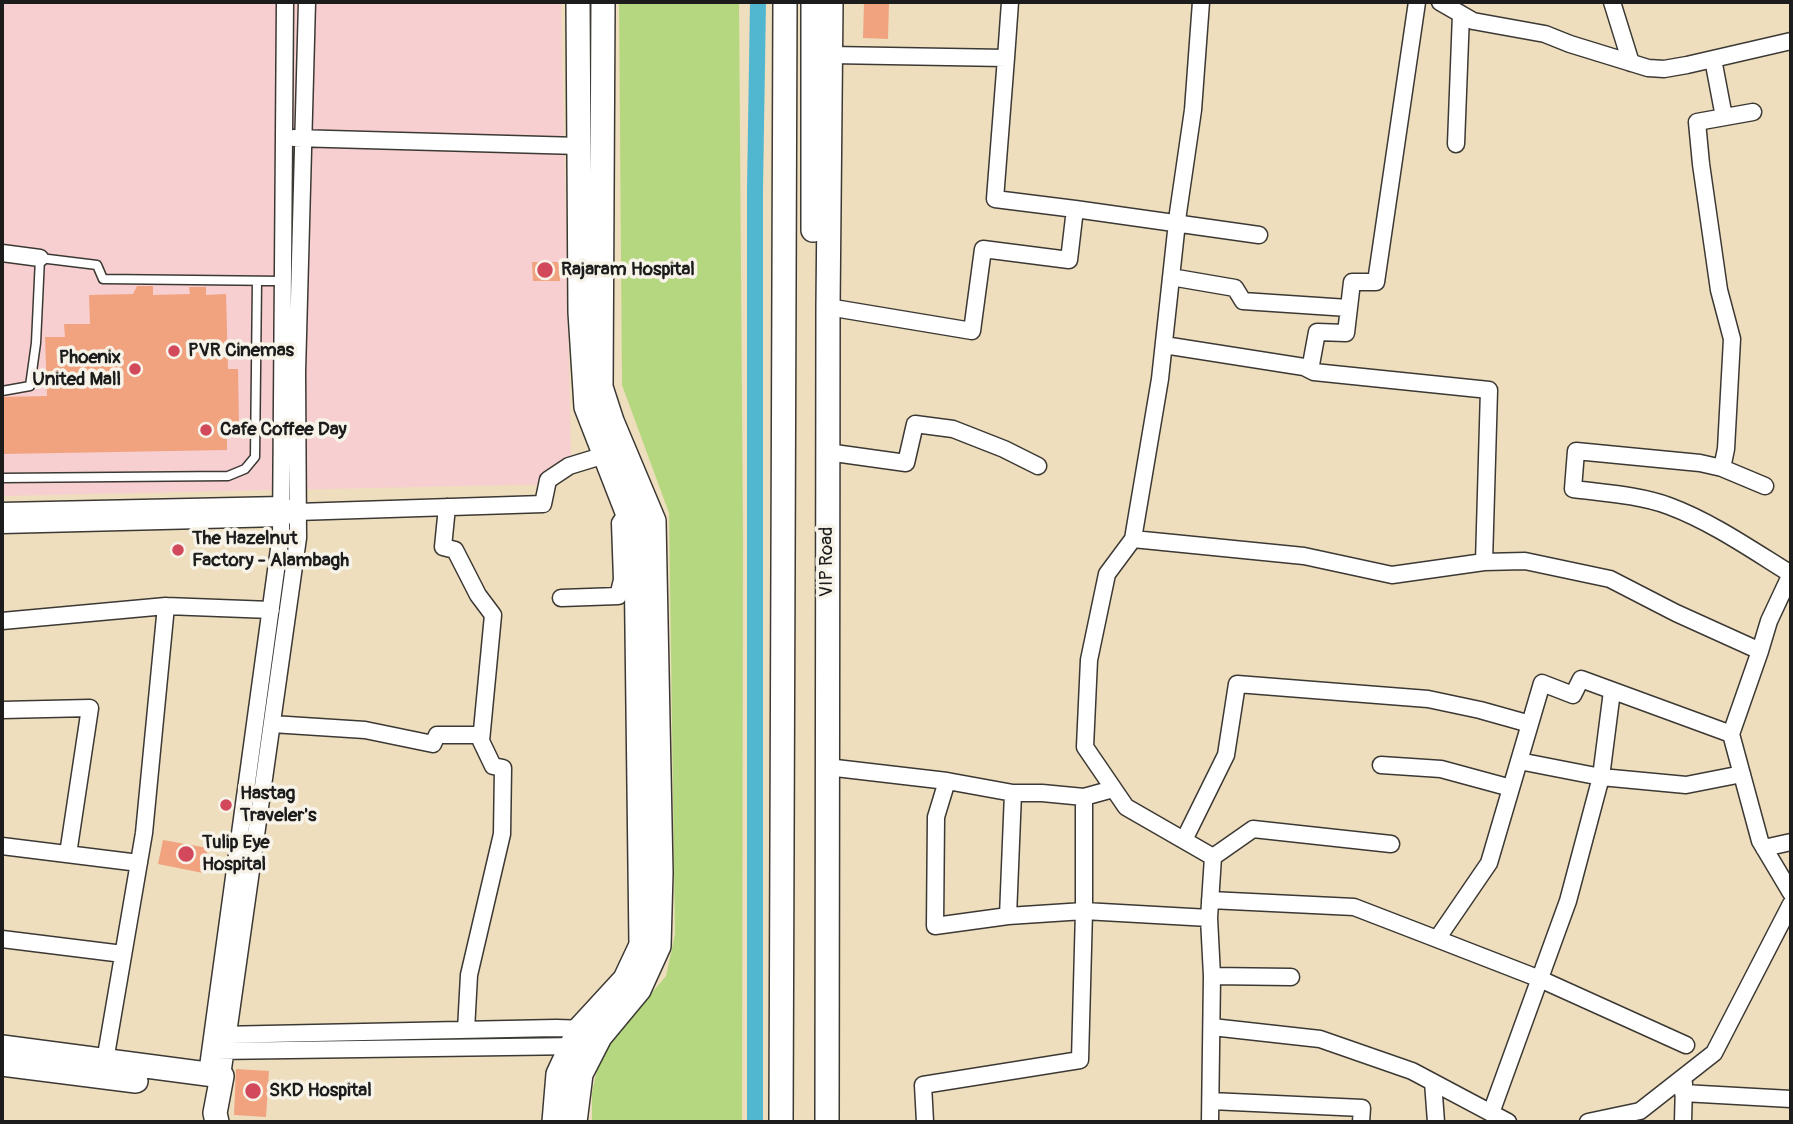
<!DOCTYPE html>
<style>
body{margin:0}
#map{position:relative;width:1793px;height:1124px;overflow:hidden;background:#eedebd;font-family:Pangolin,sans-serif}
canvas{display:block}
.frame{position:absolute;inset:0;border:4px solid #1c1c1c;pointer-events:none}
</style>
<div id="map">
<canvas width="1793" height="1124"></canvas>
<div class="frame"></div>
</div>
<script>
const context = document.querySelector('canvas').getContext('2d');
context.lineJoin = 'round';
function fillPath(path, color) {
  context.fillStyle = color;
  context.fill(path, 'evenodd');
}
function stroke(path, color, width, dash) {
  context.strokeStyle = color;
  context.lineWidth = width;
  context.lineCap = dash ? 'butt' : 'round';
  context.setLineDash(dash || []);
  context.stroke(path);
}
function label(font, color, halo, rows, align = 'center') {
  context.font = font + ' Pangolin,sans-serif';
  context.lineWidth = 7;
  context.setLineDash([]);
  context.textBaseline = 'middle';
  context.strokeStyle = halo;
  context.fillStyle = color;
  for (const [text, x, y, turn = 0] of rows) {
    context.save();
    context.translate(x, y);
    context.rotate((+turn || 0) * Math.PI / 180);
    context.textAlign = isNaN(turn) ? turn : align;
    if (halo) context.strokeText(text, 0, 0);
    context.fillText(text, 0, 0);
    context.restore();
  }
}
fillPath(new Path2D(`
 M2 2H561L571 454 558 484 2 496Z`), '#f7cfd0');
fillPath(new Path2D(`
 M619 2H739L743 539 742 1122H592V1092L601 1053 666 976 675 934 669 513 622 385Z`), '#b5d780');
stroke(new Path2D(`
 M755 1122V189L758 2`), '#51b6d0', 16);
fillPath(new Path2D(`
 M864 2H889L888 39 863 38Z
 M532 262H560V281H533Z
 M137 286H153V295L190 294 189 287H206V295L226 294 228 369H238L239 424H227V450L2 454V397L47 396 45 337H65L64 324H90L89 295 133 294Z
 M163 840 208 848 203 873 158 864Z
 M236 1069 269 1071 266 1117 234 1115Z`), '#f1a27f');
const lane = new Path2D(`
 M2 391 30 386 36 343 40 258 97 265 103 279 283 281
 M2 478 228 476 245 469 255 457 257 281`);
const street = new Path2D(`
 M1201 2 1193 110 1178 213 1160 379 1133 539 1304 556 1392 575 1484 562 1525 561 1610 579 1676 613 1760 651 1731 734 1760 841 1791 893
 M1440 2 1473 21 1545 34 1570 44 1648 68 1664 69 1687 65 1791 41
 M1612 2 1631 63
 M831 55 1006 58 995 199 1075 209
 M1006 58 1010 2
 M1713 59 1724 117
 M294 138 579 146
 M1456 144 1461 14
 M2 253 40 258
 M1171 277 1235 288 1243 301 1348 308
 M828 307 972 331 983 249 1069 260 1075 209 1259 235
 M1164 345 1304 367 1314 372 1489 390 1484 562
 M1310 370 1317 332 1346 333 1352 282H1376L1417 2
 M827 452 906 463 915 424 953 429 1004 449 1038 466
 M1722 468 1726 449 1732 339 1719 290 1701 164 1697 122 1753 112
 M1765 486 1722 468 1700 463 1576 451 1573 489C1604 493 1639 495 1669 506 1712 522 1752 550 1791 574
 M447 507 443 547 455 550 478 595 493 615 481 741 493 766 503 768 502 834 469 975 466 1030
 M2 511 282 505 289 508
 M2 525 281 518 297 512 543 504 548 480 569 466 605 455
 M1133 539 1107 574 1089 660 1085 747 1126 807 1213 857 1209 918 1212 976 1210 1122
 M561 598 618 596 622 580 620 523 627 513
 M2 621 166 606 271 610
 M1760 651 1769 621 1791 574
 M2 710 90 708 68 854
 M272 724 365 730 433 744 437 735H481
 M1519 761 1601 777 1612 691
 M1381 765 1441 769 1511 788
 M827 767 947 781 1013 793
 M947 781 936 817 935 926 1008 916
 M1084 797 1042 793H1013L1008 916 1084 911V797L1113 789
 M1184 840 1226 755 1237 684 1428 699 1480 710 1530 724
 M2 846 139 863
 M1764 848 1791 842
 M1213 857 1253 829 1391 844
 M1210 900 1354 907 1437 939 1489 863 1542 683 1573 695 1581 679 1731 734
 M2 939 123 954
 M1437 939 1540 979 1686 1045
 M1212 976 1291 977
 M1212 1027 1320 1039 1412 1071 1508 1122
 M219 1035 556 1028 588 1029
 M216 1051 579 1046
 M105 1061 144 833 166 606
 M207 1074 281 534 285 2
 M222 1076 298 538 297 372 307 2
 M1433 1082 1436 1122
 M1683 1093 1791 1099
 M1211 1101 1362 1108 1361 1122
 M1491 1113 1568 901 1601 777 1686 785 1742 774
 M925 1122 923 1085 1080 1060 1084 911 1209 918
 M1588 1122 1640 1111 1714 1053 1791 904
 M1683 1122 1684 1083`);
const secondary = new Path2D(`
 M813 230V2
 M2 1047 222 1076 215 1113 217 1122
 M2 1064 136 1081
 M554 1122 558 1074 579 1029 625 979 641 945 636 550 632 525 586 407 580 312 578 2
 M575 1122 581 1074 600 1037 639 990 659 946 661 873 654 521 612 421 601 387 603 2
 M781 1122 785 2
 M827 1122 828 307 831 2`);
stroke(lane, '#3c3934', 11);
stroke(street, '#3c3934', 19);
stroke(secondary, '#3c3934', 26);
stroke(lane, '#fff', 8);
stroke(street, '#fff', 16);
stroke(secondary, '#fff', 23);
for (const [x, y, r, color] of [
 [545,270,9,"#d1495b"],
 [174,351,7,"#d1495b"],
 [135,369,7,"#d1495b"],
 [206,430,7,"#d1495b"],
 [178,550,7,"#d1495b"],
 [226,805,7,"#d1495b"],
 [186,854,9,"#d1495b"],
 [253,1091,9,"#d1495b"]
]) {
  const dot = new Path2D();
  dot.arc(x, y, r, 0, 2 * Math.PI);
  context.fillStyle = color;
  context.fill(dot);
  stroke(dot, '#f7f3e8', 2.5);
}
label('bold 19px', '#1c1c1c', '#f7f3e8', [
 ["Rajaram Hospital",561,270],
 ["PVR Cinemas",188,351],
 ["Phoenix",121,358,"right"],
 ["United Mall",121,380,"right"],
 ["Cafe Coffee Day",220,430],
 ["The Hazelnut",192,539],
 ["Factory - Alambagh",192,561],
 ["Hastag",240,794],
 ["Traveler's",240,816],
 ["Tulip Eye",202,843],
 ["Hospital",202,865],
 ["SKD Hospital",269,1091]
], 'left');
label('19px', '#1c1c1c', '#f7f3e8', [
 ["VIP Road",827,562,-90]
]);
</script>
